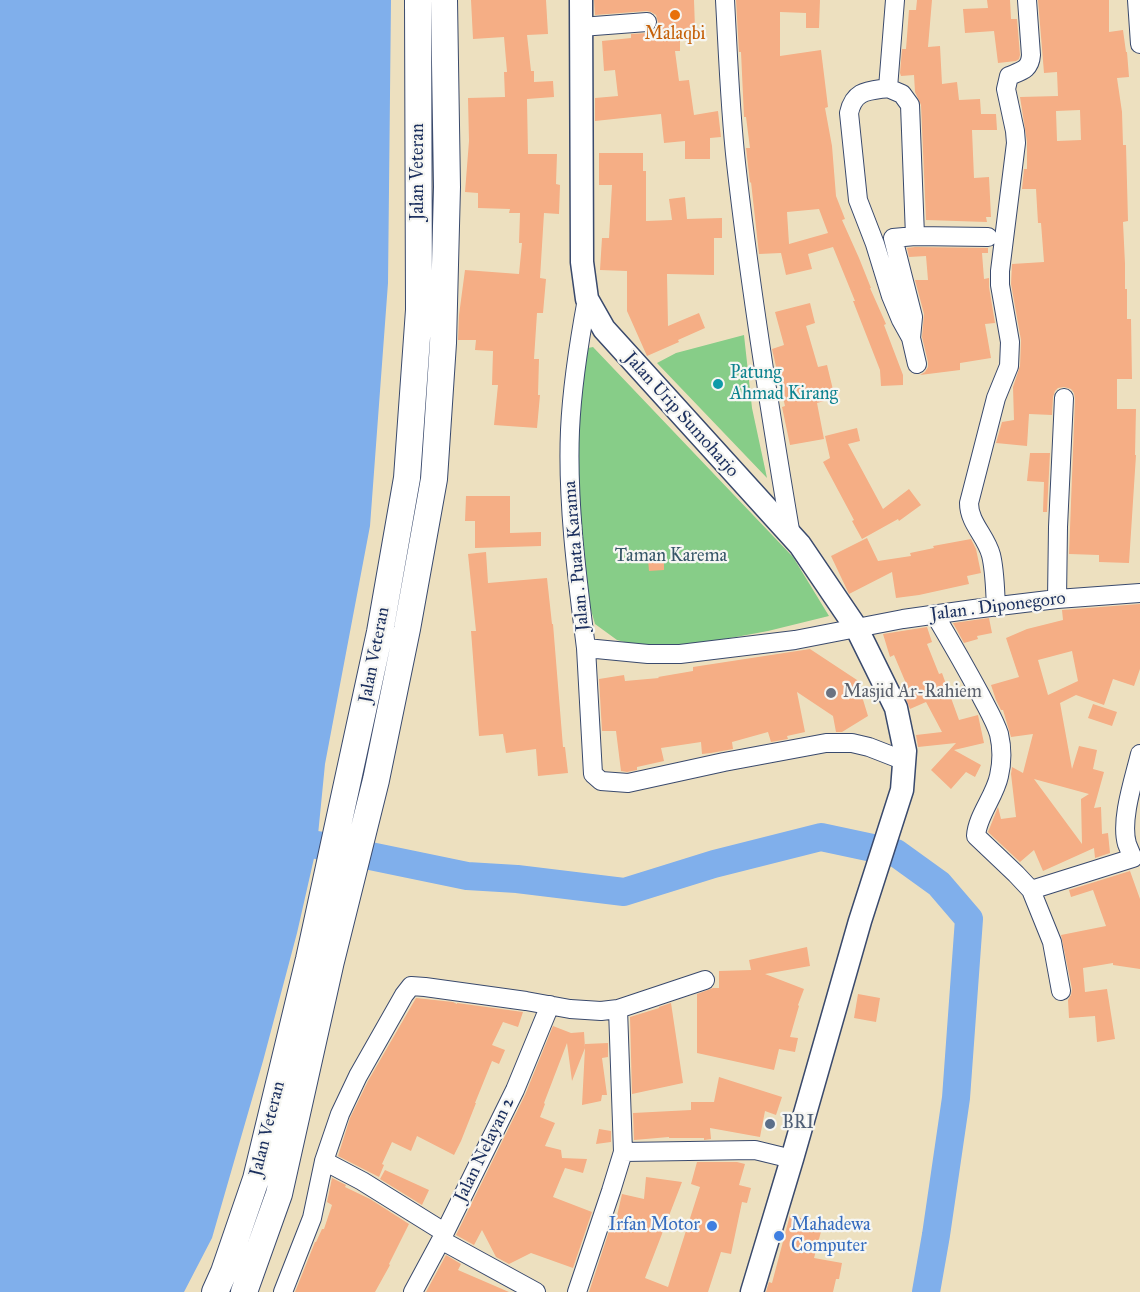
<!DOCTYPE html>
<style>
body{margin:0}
canvas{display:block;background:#ede0bf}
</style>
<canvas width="1140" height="1292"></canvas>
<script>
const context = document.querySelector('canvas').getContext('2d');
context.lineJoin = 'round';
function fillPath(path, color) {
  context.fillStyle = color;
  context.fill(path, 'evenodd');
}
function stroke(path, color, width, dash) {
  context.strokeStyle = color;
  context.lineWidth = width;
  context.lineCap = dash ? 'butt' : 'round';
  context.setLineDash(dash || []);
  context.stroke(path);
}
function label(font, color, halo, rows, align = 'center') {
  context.font = font + ' "IM FELL Great Primer",serif';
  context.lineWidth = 4.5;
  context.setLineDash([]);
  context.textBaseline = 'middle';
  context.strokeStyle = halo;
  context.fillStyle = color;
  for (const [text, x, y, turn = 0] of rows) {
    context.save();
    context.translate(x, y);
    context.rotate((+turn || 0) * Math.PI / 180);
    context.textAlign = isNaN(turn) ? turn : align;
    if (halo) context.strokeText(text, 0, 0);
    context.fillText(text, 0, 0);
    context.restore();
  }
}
fillPath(new Path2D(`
 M744 335 752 408 767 478 657 363 676 353Z
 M593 347 793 557 829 616 768 631 693 645 650 649 617 640 595 624 583 582 576 483 583 349Z`), '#87cd88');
fillPath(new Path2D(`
 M0 0H391L388 283 370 526 325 764 317 845 297 933 263 1061 212 1238 184 1292H0Z`), '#80afeb');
stroke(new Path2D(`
 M317 845 467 876 517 879 624 892 714 864 821 837 896 853 939 884 969 919 956 1098 936 1235 926 1292`), '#80afeb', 28);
fillPath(new Path2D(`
 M471 0H546L548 34 527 35 531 71H534V82L553 81 554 97 527 99 528 154H557L556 184 560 185 559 214 544 213 540 278 546 279 543 313H537L534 359H539L538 395H540L537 428 494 425 498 385H492L493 351 475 350 476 340H458L459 315 465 270 519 274 522 243H519L520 213H509L510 209 478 208V193L465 192 469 141 468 98 505 97 504 72H507L504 37 473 39Z
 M594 0H694L695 29 680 30V51H675L679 81 689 80 694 115 718 111 721 137 710 138V159H685V141L664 143 661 114 595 121V98L618 96 615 70 604 71 602 41 631 38V34L648 33 654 31 657 26 658 22 656 15 651 12 647 11 595 15Z
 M736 0H820L819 28H806V13L780 12V56L821 50 828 107 825 108 832 146 836 196 845 219 842 220 859 258 871 288H870L886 324 884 325 903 375V385L881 386 880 370 853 301H855L833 247 808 254 812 269 786 275 781 253 759 254 751 182 750 183 746 148H750L746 117H744L741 52H739ZM819 209 828 233 789 244 787 212Z
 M917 0H932L928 47 940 46 942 84 957 82 959 100 980 99 981 114H996L997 130H972L974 178 989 177 991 217H986L987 222 926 220 921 105 915 92 914 75 901 76 900 73 902 49H906L909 10H916Z
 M987 0H1010L1011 19H1017L1020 55 1019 59 1016 61 998 63 994 31 965 33 963 9 988 8Z
 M1038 0H1109V32L1123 30 1126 52H1127L1129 77 1117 78 1122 112 1123 145H1126L1128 221 1123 222 1125 264V289H1127V319H1131L1132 379H1117V409H1136L1135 455H1136L1129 563 1099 562V555L1069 554 1075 399 1074 393 1071 389 1064 387 1058 388 1055 391 1053 397 1052 415 1029 414 1027 446 996 443 1002 422 1014 420 1013 387 1020 366 1021 340 1011 284 1012 264 1044 262 1041 223H1038L1036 189H1022L1024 169H1027V142L1020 97 1058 96 1057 72 1044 73ZM1080 110 1081 140 1057 141 1056 111Z
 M599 153H643V171H646V221L672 220 669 199 685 197 687 219 722 218V238H714V275L667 274 668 326 699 313 705 328 678 340 679 342 647 356 627 311V271L600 270 602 238H609L612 185H599Z
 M915 247 988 248V253H982L984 279 989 278V287L995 323 985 324 991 358 960 363V370L920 375 925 372 928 367V362L922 337 924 314 915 280H928L926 256 909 257 907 248Z
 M810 303 815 323 806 326 818 367 827 365 835 398 817 403 824 439 790 445 782 407 785 406 772 349 784 345 775 312Z
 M857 428 860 441 848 444 883 509 909 489 921 505 899 521 898 519 862 539 852 521 854 520 823 462 830 458 825 436Z
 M1030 453H1050L1047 512H1043L1044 482 1027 481Z
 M466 496H510V533L541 532V546L475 548V521H465Z
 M867 538 878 561 911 556 910 553 934 548 933 546 971 539 976 549 981 573 967 576 969 584 919 595 896 598 892 572 849 594 831 556Z
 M486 552 488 583 547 578 552 624H553L563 747H565L568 773 538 776 536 749 506 753 503 734 479 736 471 631H476L468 554Z
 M664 557V570L649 571 648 559Z
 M1140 604V669L1134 686 1113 679 1104 705 1076 695 1060 703 1072 769 1079 746 1097 750 1093 769 1104 772 1094 808 1101 807 1102 834 1108 833 1110 853 1095 858 1094 848 1043 871 1034 850 1020 862 988 832 998 807 1001 819 1016 817 1011 774 1012 767 1023 773 1033 734 1011 737 1003 710H1001L996 700 991 685 1019 677 1006 638 1027 629 1063 620 1062 610ZM1072 651 1078 681 1048 695 1038 660ZM1034 779 1089 794 1081 799 1082 844Z
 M989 618 992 633 977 636 978 639 964 643 953 623Z
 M927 627 932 642 927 644 939 674 942 673 959 720 978 715 984 743 954 750 981 765 975 777 966 772 951 789 931 770 956 743 918 747 916 735 942 732 926 702 910 709 903 691 908 688 894 655 890 657 883 634Z
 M810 649 857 680 868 716 842 732H836L833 716 797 692 805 732 787 736 788 739 771 742 768 732 732 742 733 749 711 753 702 754 701 742 661 748 664 761 637 767V770L627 772 621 771 616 731H602L599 679 624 675 625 681 659 678 658 677 693 671V667Z
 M1093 704 1117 712 1112 726 1088 718Z
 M1130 871 1140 899V969L1113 965V963L1083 968 1085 992 1107 989 1115 1039 1097 1042 1095 1016 1069 1018 1068 1000 1071 995 1072 989 1061 935 1106 926 1093 890 1071 897 1069 890Z
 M807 947 810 966 765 974 804 989 798 1005 799 1006 790 1037 798 1038 795 1052 779 1049 774 1070 697 1053V994L713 988H719V971L751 970 749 960Z
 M858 994 880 998 876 1022 854 1018Z
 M416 998 453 1002 457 1004V1003L523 1012 518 1027 503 1022 492 1045 505 1050 499 1064 492 1061 475 1103H476L461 1141 454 1155 417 1136 411 1151 392 1142 382 1164 384 1165 379 1177 338 1156 350 1118 368 1081Z
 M671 1003 683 1083 632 1094 630 1017 659 1008V1007Z
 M553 1026 571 1033 584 1032 585 1048V1044L608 1043V1057L602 1058 607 1095H602L601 1101 582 1105 585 1048 572 1081 567 1043 544 1103 545 1104 540 1117 555 1123 545 1146 561 1150 562 1158 587 1159 583 1173 565 1168 553 1197 592 1212 573 1268 531 1253 509 1264 496 1257 482 1230 474 1245 456 1235 525 1095Z
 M719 1077 782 1097 776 1115 765 1111 760 1137 710 1128 711 1139 704 1140V1138H669V1137L634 1140 633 1113 691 1110V1102H714Z
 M599 1129 611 1131V1142L596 1144Z
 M697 1162H737L745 1164 739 1185 751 1188 747 1203 742 1202 731 1254 721 1252 708 1292H589L613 1219 616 1220 622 1194 644 1199 646 1177 682 1182 645 1278 668 1287 700 1187 691 1184Z
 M385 1170 429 1190 422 1205 380 1179Z
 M332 1178 346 1185 345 1187 370 1199 409 1224 389 1264 390 1265 375 1292H295L315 1242H316L322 1229H324L332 1205 327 1202Z
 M790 1215 823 1224 814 1258 842 1263 839 1279H836L833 1292H766L769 1282 772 1283Z
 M446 1255 461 1264 458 1270 509 1292H426Z`), '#f5ae85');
const minor = new Path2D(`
 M725 0C728 54 730 109 736 163 750 288 770 412 791 536
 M895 0 888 88C868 91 854 90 849 113L858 200 875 244 891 296 901 320 911 338
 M1137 0 1140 44
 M581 27 647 22
 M888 88 902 94 910 105 915 236
 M587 299C579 342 572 386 570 430 567 502 577 577 586 648L648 654H680L795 640 903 619 974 609 1057 599 1140 593
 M917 364 911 338 913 317 893 238 915 236 988 237
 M1057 599 1058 527 1064 398
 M996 607C995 590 995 571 991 555 986 536 969 523 969 503L996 398 1009 366 1010 342 1000 285V271L1016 143 1015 131 1006 89 1009 76C1021 71 1030 70 1031 55L1027 0
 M935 615C951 642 966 668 981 696 987 708 995 721 999 734 1002 747 1002 763 999 776 995 796 977 816 976 836L1016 874 1031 890 1052 942 1061 991
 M586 648 593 774 601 781 628 783 724 762 826 743H852L869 747 905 761
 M1031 890 1133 858C1131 854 1129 849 1127 844 1120 820 1134 779 1140 754
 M623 1152 755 1150 792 1159
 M324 1161 362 1181 444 1232
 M441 1240 536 1292
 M283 1292 312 1218 324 1161 340 1114 358 1076 404 995 411 986 425 987 526 1001 570 1009 601 1011 618 1009 705 980
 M413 1292 441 1240 515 1090 550 1005
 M577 1292 611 1191 623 1152 618 1009`);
const major = new Path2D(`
 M581 0 582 262 587 299 604 329 800 545 857 629 896 708 905 751 902 790 860 921 792 1159 752 1292`);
const highway = new Path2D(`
 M215 1292 224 1272 256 1179 309 959 380 632 407 478 419 310 418 0
 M244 1292 279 1194 331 961 376 780 407 629 434 479 443 343 447 187 444 0`);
stroke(minor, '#3a4a6d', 20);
stroke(major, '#3a4a6d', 25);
stroke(highway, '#3a4a6d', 28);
stroke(minor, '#fff', 18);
stroke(major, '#fff', 22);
stroke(highway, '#fff', 26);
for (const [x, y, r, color] of [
 [675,15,6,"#e8710a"],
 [718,384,6,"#0f9aa8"],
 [831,693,6,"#6b7280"],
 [770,1124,6,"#5c6f8a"],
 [712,1226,6,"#3f7fe0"],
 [779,1236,6,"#3f7fe0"]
]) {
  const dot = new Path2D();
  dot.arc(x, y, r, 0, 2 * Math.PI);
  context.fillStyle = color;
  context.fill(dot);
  stroke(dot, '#f6f6f2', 2);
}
label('18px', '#c56008', '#f6f6f2', [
 ["Malaqbi",675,35]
]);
label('18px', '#1b2f5e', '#f6f6f2', [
 ["Jalan Veteran",419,172,-90],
 ["Jalan Urip Sumoharjo",681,415,48],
 ["Jalan . Puata Karama",577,556,-95],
 ["Jalan . Diponegoro",998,607,-7],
 ["Jalan Veteran",375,655,-79],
 ["Jalan Veteran",268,1129,-76],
 ["Jalan Nelayan 2",485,1150,-64]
]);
label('18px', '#0d838f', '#f6f6f2', [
 ["Patung",730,374],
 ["Ahmad Kirang",730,395]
], 'left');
label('18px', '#365668', '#f6f6f2', [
 ["Taman Karema",671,557]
]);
label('18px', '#5b616d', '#f6f6f2', [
 ["Masjid Ar-Rahiem",843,693]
], 'left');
label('18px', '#4e5e75', '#f6f6f2', [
 ["BRI",782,1124]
], 'left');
label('18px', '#366cbe', '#f6f6f2', [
 ["Irfan Motor",700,1226],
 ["Mahadewa",791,1226,"left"],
 ["Computer",791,1247,"left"]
], 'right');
</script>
